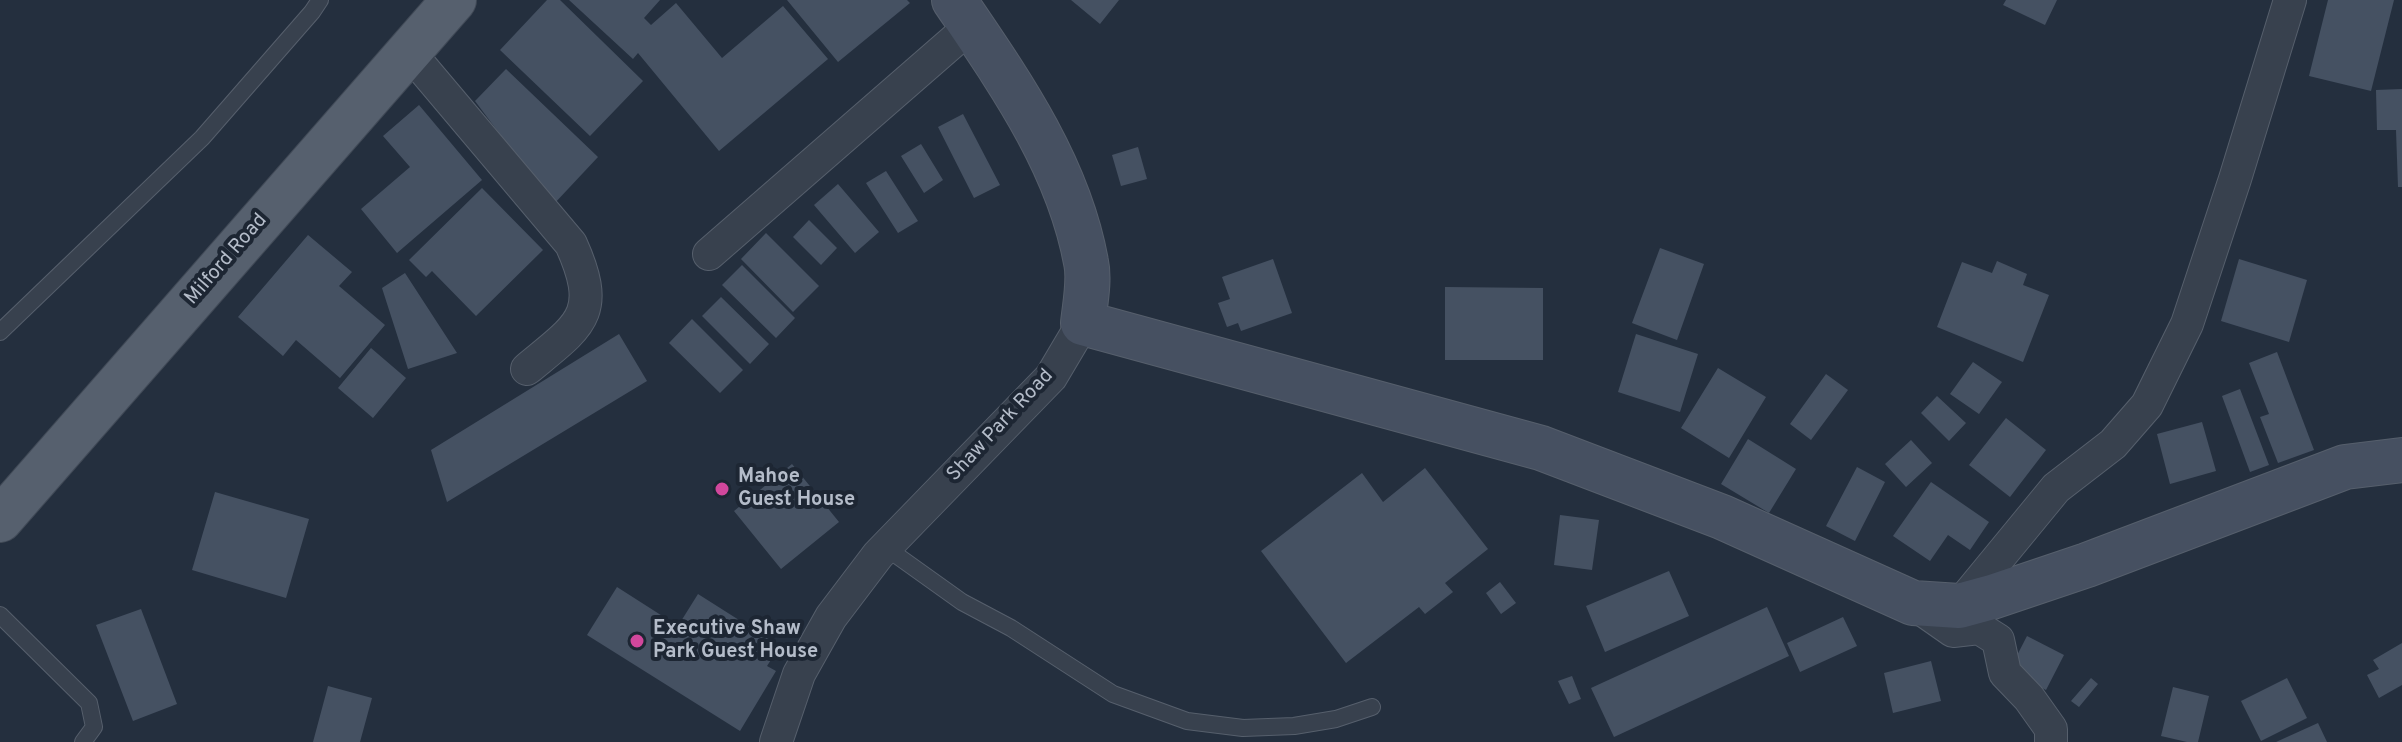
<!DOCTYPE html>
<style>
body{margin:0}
canvas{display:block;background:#242f3e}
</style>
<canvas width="2402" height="742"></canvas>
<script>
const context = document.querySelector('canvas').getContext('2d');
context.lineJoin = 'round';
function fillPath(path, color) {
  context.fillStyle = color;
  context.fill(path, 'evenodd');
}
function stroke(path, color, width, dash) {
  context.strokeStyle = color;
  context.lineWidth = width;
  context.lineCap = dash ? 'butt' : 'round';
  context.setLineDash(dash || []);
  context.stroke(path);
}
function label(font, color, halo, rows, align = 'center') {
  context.font = font + ' Overpass,sans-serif';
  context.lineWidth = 8;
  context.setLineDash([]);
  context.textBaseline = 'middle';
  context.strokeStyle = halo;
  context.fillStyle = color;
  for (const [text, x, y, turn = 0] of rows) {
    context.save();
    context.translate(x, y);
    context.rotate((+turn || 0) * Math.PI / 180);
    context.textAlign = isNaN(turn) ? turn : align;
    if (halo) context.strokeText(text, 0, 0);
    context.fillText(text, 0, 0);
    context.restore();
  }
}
fillPath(new Path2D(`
 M547 0H560L643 81 590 136 500 50Z
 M569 0H660L644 18 651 25 676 3 722 58 783 6 828 59 719 151 638 53 633 59Z
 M787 0H907L910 3 838 62Z
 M1071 0H1119L1100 24Z
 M2006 0H2057L2045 25 2003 5Z
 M2328 0H2394L2371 91 2309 76Z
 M506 69 598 157 553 205 475 101Z
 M2402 89V187H2398L2396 130H2377L2376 90Z
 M419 105 482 180 397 253 361 209 410 167 383 136Z
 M963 114 1000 185 974 198 938 127Z
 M921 144 943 180 924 193 901 156Z
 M1138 147 1147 179 1121 186 1112 155Z
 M886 171 918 221 898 233 866 183Z
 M838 184 879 232 855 253 814 205Z
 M482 188 543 250 476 316 432 271 426 277 409 260Z
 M809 220 837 248 821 265 793 237Z
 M766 233 819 286 793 312 741 259Z
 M308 235 352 272 339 286 385 325 340 378 296 340 283 356 238 317Z
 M1660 248 1704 264 1677 340 1632 323Z
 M1273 259 1292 313 1241 331 1238 323 1227 327 1218 303 1230 299 1222 277Z
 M2239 259 2307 280 2289 342 2221 321Z
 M1997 261 2027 274 2023 285 2049 295 2023 362 1937 327 1962 262 1992 273Z
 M742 265 795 318 776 338 722 285Z
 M405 273 457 353 408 369 382 288Z
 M1445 287 1543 288V360H1445Z
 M721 297 769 344 750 364 702 316Z
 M692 319 743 370 720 393 669 343Z
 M619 334 647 381 447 502 431 450Z
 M1636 334 1698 354 1680 412 1618 392Z
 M371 348 406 378 373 418 338 388Z
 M2277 352 2314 450 2278 463 2260 417 2269 414 2249 363Z
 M1973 362 2002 382 1979 414 1950 394Z
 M1718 368 1766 397 1729 458 1681 428Z
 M1826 374 1848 390 1811 440 1790 424Z
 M2240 389 2269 465 2250 472 2222 396Z
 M1937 396 1966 423 1949 441 1921 413Z
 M2006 418 2046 450 2010 497 1969 465Z
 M2202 422 2216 471 2170 484 2157 434Z
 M1748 439 1796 469 1769 513 1721 484Z
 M1911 440 1932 463 1906 487 1885 464Z
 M792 464 839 522 781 569 734 511Z
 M1857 467 1885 482 1855 541 1826 526Z
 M1425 468 1488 549 1445 583 1453 592 1425 614 1419 607 1346 663 1261 551 1362 473 1383 502Z
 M1931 482 1989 522 1970 550 1948 535 1930 561 1893 536Z
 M215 492 309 519 286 598 192 570Z
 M1560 515 1599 520 1592 570 1554 565Z
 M1669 571 1689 616 1605 652 1586 606Z
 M1500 582 1516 603 1501 614 1486 593Z
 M617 587 678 626 698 594 780 646 767 666 776 671 740 731 587 635Z
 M1767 607 1789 656 1614 737 1591 688Z
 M141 609 177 704 133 721 96 625Z
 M1843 617 1857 646 1800 672 1787 643Z
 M2027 636 2064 655 2046 690 2009 671Z
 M2402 643V685L2379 698 2367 675 2379 669 2373 660Z
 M1931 661 1941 701 1893 713 1884 673Z
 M1572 676 1581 699 1569 704 1558 681Z
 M2091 678 2098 684 2079 707 2071 701Z
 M2287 678 2307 718 2261 741 2241 701Z
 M328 686 372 698 360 742H313Z
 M2173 687 2209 696 2198 742H2187L2161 736Z
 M2318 723 2327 742H2276Z`), '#455162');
const lane = new Path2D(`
 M0 332 202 138 312 12 320 0
 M885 547 962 602 1011 628 1113 694 1187 721 1243 728 1294 726 1336 719 1372 707
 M0 615 89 703 94 727 83 742`);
const street = new Path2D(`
 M409 52 571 244C603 315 580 325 527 369
 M709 254 972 25
 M1913 603 1953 631 1979 628 1998 640 2005 673 2029 698 2051 729V742
 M1959 606 2056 488 2113 444 2147 405 2187 324 2235 179 2290 0
 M776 742 799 674 831 617 878 555 1051 377 1083 323`);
const secondary = new Path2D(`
 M954 0C1009 81 1068 164 1086 262 1090 280 1085 304 1083 323L1541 448 1722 517 1913 603 1959 606 1992 597 2087 565 2345 467 2402 460`);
const primary = new Path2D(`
 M0 520 454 0`);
stroke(lane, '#565f6c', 18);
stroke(street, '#565f6c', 34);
stroke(secondary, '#565f6c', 46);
stroke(primary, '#414a57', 46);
stroke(lane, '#38414e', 16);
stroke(street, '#38414e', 32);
stroke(secondary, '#465061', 44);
stroke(primary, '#56606e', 44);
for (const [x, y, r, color] of [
 [722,489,8,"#d1479c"],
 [637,641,8,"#d1479c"]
]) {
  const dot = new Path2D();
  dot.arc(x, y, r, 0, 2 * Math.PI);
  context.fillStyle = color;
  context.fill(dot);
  stroke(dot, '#1d2633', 3);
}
label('20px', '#b4bcc9', '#1d2633', [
 ["Milford Road",227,260,-49],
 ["Shaw Park Road",1001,426,-47]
]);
label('bold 20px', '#b4bcc9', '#1d2633', [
 ["Mahoe",738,478],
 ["Guest House",738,501],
 ["Executive Shaw",653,630],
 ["Park Guest House",653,653]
], 'left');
</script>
